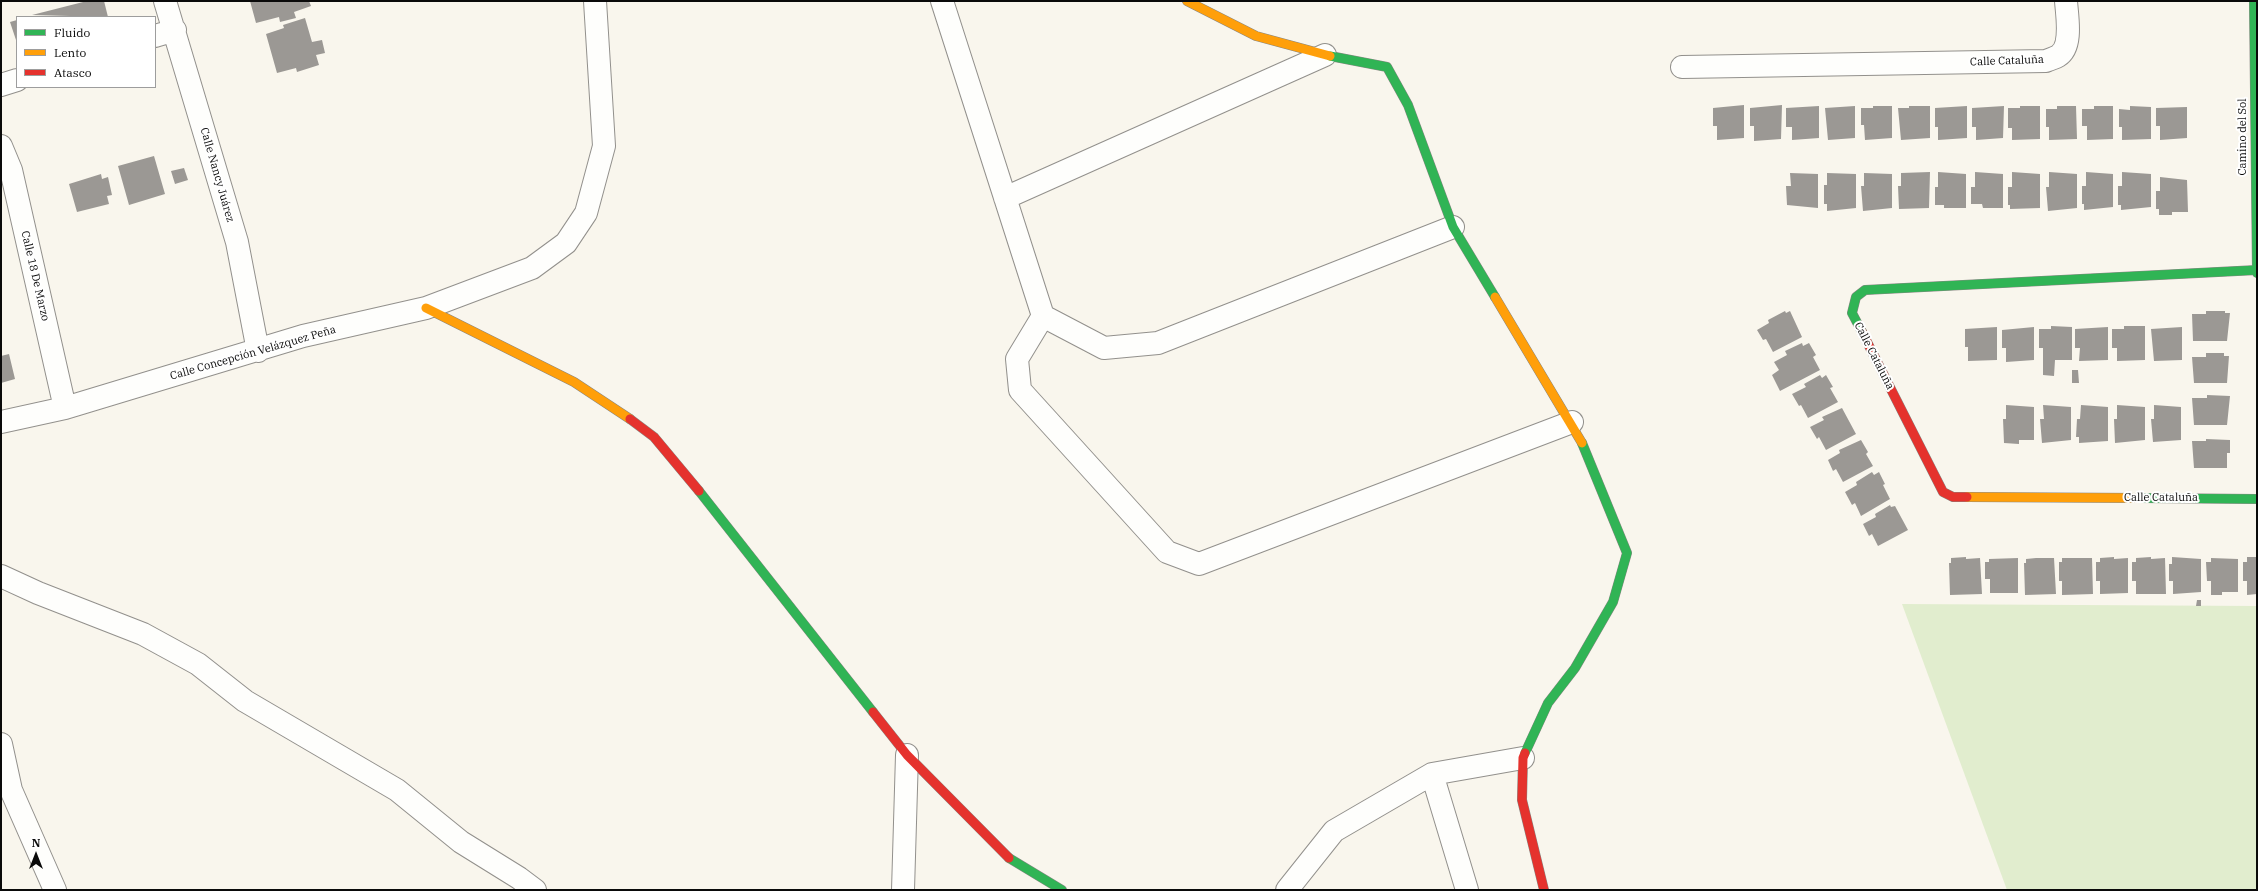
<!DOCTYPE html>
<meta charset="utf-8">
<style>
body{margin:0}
#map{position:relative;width:2258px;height:891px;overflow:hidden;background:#f9f6ed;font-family:"IBM Plex Serif",serif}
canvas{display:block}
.frame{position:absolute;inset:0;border:2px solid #0a0a0a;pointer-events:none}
.legend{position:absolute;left:16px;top:16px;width:140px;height:72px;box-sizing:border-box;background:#fff;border:1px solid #9d9d9d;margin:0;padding:5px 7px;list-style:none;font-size:12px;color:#0a0a0a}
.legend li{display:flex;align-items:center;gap:8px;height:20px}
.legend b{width:20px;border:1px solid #9d9d9d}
.north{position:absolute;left:16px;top:835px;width:40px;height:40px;-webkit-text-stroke:3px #fff;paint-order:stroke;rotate:0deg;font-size:11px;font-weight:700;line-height:16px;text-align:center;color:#0a0a0a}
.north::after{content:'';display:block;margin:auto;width:14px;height:18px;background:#0a0a0a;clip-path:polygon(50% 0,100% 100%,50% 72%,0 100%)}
</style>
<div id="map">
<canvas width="2258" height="891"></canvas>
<div class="frame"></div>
<ul class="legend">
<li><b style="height:5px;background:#30b455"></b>Fluido</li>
<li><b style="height:5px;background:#ff9f0a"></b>Lento</li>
<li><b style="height:5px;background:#e5322d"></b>Atasco</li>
</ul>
<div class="north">N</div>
</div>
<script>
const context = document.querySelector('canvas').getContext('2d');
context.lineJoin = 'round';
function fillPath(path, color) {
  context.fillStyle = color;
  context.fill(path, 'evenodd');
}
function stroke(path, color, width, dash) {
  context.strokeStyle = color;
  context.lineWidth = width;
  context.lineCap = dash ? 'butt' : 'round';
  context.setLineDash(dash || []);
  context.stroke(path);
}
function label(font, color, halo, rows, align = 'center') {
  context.font = font + ' "IBM Plex Serif",serif';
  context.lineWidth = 4;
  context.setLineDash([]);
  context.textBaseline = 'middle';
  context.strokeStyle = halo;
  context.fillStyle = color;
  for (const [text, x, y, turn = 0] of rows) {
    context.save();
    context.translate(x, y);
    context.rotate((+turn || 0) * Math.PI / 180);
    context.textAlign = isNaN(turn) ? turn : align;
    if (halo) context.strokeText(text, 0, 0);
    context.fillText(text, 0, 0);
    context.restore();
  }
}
fillPath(new Path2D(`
 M1902 604 2257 606V890H2007Z`), '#e1edce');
fillPath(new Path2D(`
 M87 1H104L108 17 32 15Z
 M250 1H309L311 6 294 12 296 18 280 22 279 17 256 23Z
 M305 18 312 42 322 40 325 53 316 55 319 65 297 72 296 68 277 73 266 34 284 28 283 25Z
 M17 20V40H16L10 22Z
 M1744 105V138L1717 140V126H1713V108Z
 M1782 105 1781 139 1754 141V126H1750V108Z
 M1819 106V138L1792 140V127H1786V108Z
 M1855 106V138L1828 140 1825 108Z
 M1873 106H1892V138L1865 140 1864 125H1861V108H1873Z
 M1909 106H1930V138L1901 140 1898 108H1909Z
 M1967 106V138L1938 140V127H1935V108Z
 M2004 106 2003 138 1976 140V127H1972V108Z
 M2020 106H2040V139L2012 140V128H2008V108H2020Z
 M2057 106H2076L2077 139 2049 140V127H2046V109H2057Z
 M2094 106H2113V139L2087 140V126H2082V109H2094Z
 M2130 106 2151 107V139L2122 140V127H2119V109L2130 110Z
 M2187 107V138L2160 140V126H2156V108Z
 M154 156 165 194 129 205 118 166Z
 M184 168 188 180 175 184 171 171Z
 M1930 172 1929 208 1899 209 1898 186H1901V173Z
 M1938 172 1966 174V208H1944V205H1935V187H1938Z
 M1975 172 2003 174V208H1983L1982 204H1971V187H1975Z
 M2012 172 2040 174V208L2010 209V205H2008V187H2012Z
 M2049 172 2077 174V208L2048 211 2046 187H2049Z
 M2086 172 2113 174V207L2084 210V204H2082V186H2086Z
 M2122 172 2151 174V207L2121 210V205H2118V186H2122Z
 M1790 173 1818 174V208L1787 205 1786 186H1791Z
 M1827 173 1856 174V208L1827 211V204H1824V185H1827Z
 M1864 173 1892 174V208L1863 211 1861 186H1864Z
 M101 174 102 179 108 177 112 195 107 196 109 204 77 212 69 184Z
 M2160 177 2187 180 2188 212H2172V215H2159V209H2156V191H2160Z
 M1785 311 1786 313 1790 311 1802 337 1773 352 1766 339 1763 340 1757 330 1769 323 1768 320Z
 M2206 311H2225V313H2230L2227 341H2193L2192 314H2206Z
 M2051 326 2072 327V360H2055L2054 376 2043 375V348H2039V329H2051Z
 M2124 326H2145V360L2117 361V348H2112V329H2124Z
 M1997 327V360L1968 361V347H1965V329Z
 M2034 327V360L2006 362V348H2002V330Z
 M2108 327V360L2079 361 2080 348H2075V329Z
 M2182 327V360L2154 361 2151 329Z
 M1802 343 1803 346 1809 343 1816 355 1813 357 1820 370 1780 391 1772 375 1779 370 1774 362 1787 355 1785 351Z
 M2206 353H2224V356H2229L2227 383H2194L2192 357H2206Z
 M9 354 15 379 1 383V356Z
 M2072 370H2078L2079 383H2072Z
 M1820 375 1822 378 1826 375 1833 387 1830 388 1838 402 1808 418 1801 405 1799 406 1792 394 1806 387 1804 384Z
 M2207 395 2230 396 2227 425H2194L2192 398H2207Z
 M2006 405 2034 407V440H2019V444L2004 443 2003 419H2006Z
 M2043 405 2071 407V440L2042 443 2040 419H2044Z
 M2081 405 2108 407V441L2079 443V437H2076L2077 419H2080Z
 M2117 405 2145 407V440L2115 443 2114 419H2117Z
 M2154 405 2181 407V440L2153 442 2151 419H2154Z
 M1842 408 1856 434 1826 450 1819 437 1817 439 1810 427 1824 420 1822 417Z
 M2206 439 2230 440V453H2227V468H2194L2192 441H2206Z
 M1861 440 1868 452 1866 454 1873 466 1843 482 1836 469 1833 471 1828 460 1840 453 1839 450Z
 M1872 472 1874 475 1879 472 1885 484 1883 485 1890 499 1861 516 1855 503 1852 505 1845 492 1857 485 1856 482Z
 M1890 505 1891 507 1895 506 1908 530 1878 546 1872 534 1869 536 1863 524 1876 517 1875 514Z
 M1966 557V559L1980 558 1982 594 1950 595 1949 563H1951V558Z
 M2114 557V559L2128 558V593L2100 594V581H2096V562H2100V558Z
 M2151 557V559L2165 558 2166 594H2136V581H2132V562H2136V558Z
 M2172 557 2201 559V592L2173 594V581H2169V564H2172Z
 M2247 557H2257V594L2247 595V581H2243V562H2247Z
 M2018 558V593H1990V579H1985V562H1989V559Z
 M2036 558H2054L2056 594 2025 595 2024 563H2026V559Z
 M2062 558H2092L2093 594 2062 595V581H2059V562H2062Z
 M2211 558 2238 559V592H2222V595H2211V581H2207L2206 562H2211Z
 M2197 600H2201V606H2196Z`), '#9b9894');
const street = new Path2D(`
 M165 1 237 242 258 351
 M942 1 1043 316 1104 348 1158 343 1453 227
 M155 36 175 30
 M1682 67 2046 61C2050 59 2055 58 2058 56 2073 47 2067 16 2066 1
 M1 85 17 80
 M1 146 11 170 65 408
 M1005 198 1325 55
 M1043 316 1017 359 1020 390 1167 552 1199 564 1572 422
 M1 422 65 408 303 336 426 308 532 268 566 243 586 213 604 146 595 1
 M1 576 38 593 143 634 198 664 245 701 397 790 461 842 519 878 535 890
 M1 744 11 790 55 890
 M1432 774 1467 890
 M903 890 907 755
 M1287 890 1334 831 1432 774 1523 758`);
const fast = new Path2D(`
 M2254 1 2257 273
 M1330 56 1387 67 1408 105 1453 227 1495 297
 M1862 332 1852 313 1856 297 1865 290 2257 270
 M699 491 873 712
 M2140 498 2257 499
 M1525 753 1548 703 1575 668 1613 602 1627 553 1582 443
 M1009 858 1062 890`);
const slow = new Path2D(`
 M1187 1 1256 36 1330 56
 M1495 297 1582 443
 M426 308 574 382 630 419
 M1967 497 2140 498`);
const jam = new Path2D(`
 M1862 332 1943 492 1953 497H1967
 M630 419 654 437 699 491
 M873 712 907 755 1009 858
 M1525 753 1523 758 1522 800 1544 890`);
stroke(street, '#92908c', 24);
stroke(fast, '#888783', 10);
stroke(slow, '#888783', 10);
stroke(jam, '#888783', 10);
stroke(street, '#fefefc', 22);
stroke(fast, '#30b455', 9);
stroke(slow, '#ff9f0a', 9);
stroke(jam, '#e5322d', 9);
label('11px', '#0a0a0a', '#fff', [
 ["Calle Cataluña",2007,61,-2],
 ["Camino del Sol",2243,137,-90],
 ["Calle Nancy Juárez",217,175,74],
 ["Calle 18 De Marzo",35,276,77],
 ["Calle Concepción Velázquez Peña",253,353,-16],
 ["Calle Cataluña",1874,356,63],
 ["Calle Cataluña",2161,498]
]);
</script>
